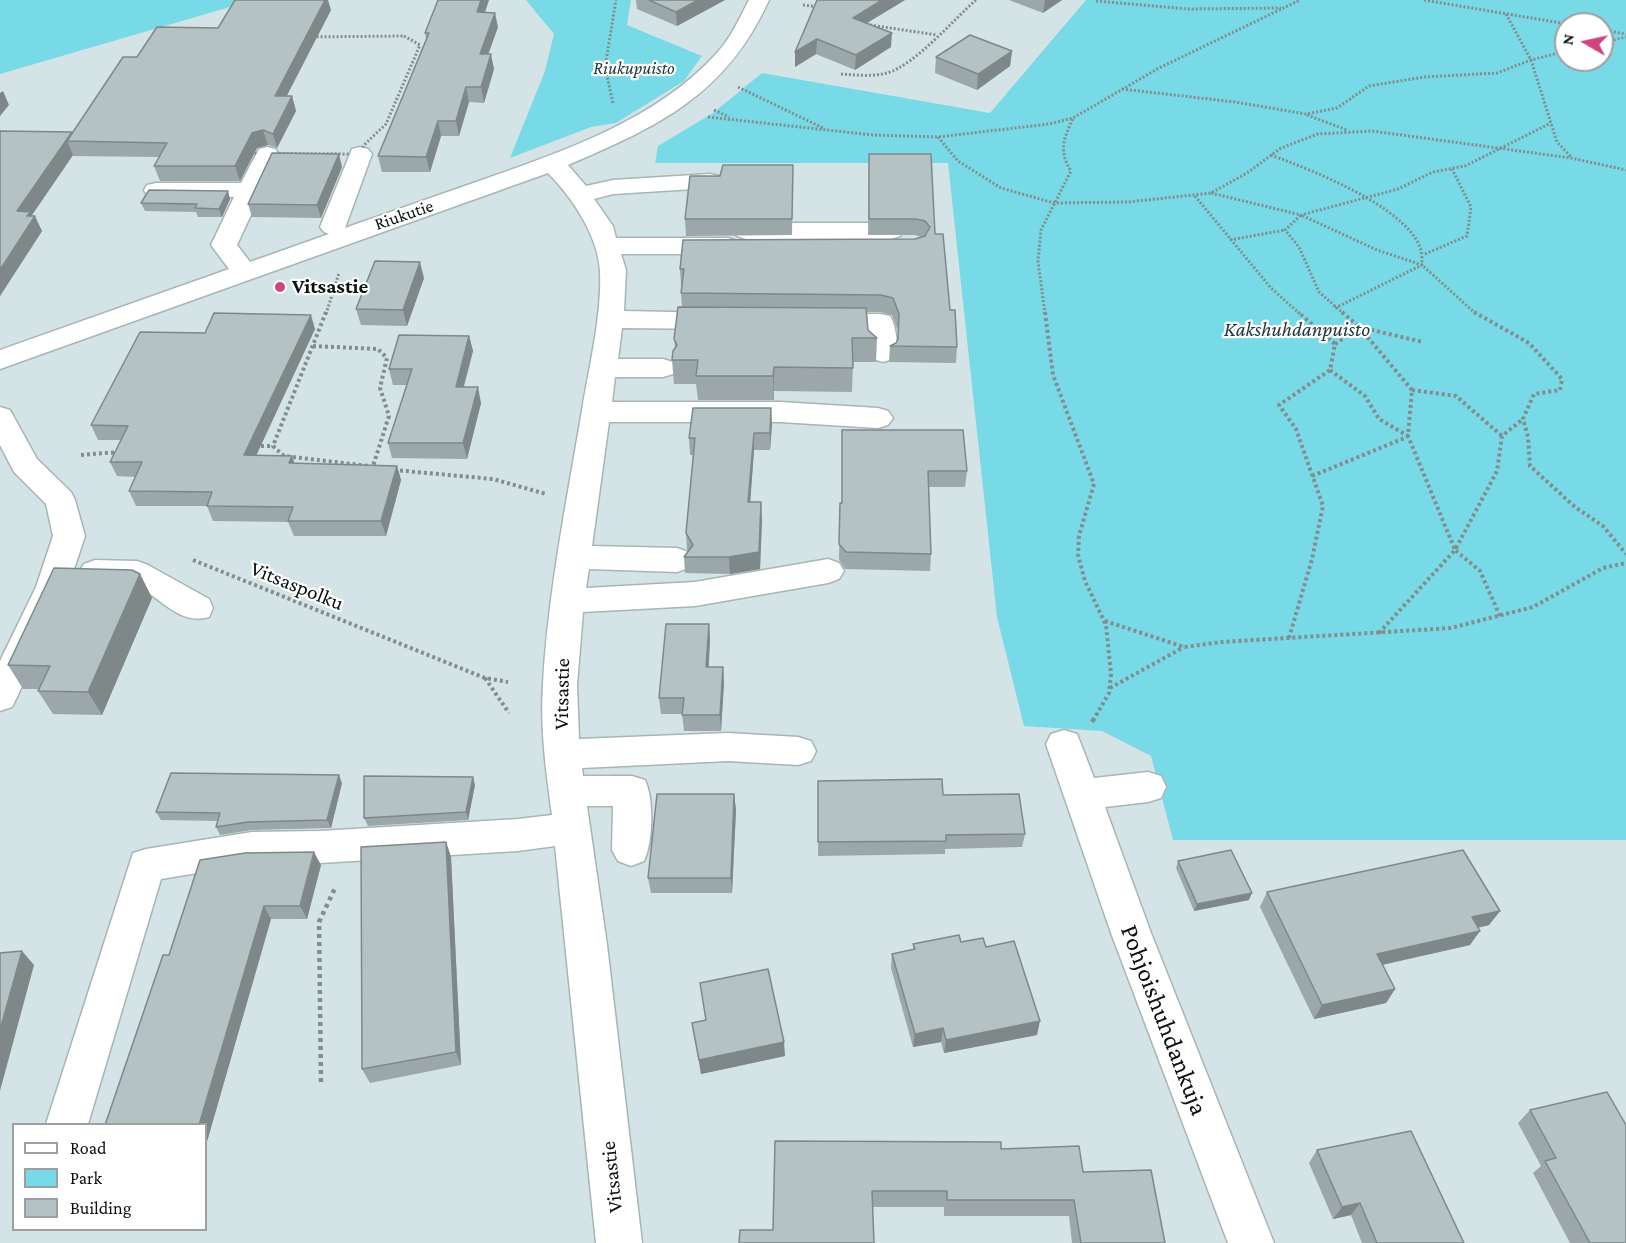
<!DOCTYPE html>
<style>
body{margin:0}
#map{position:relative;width:1626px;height:1243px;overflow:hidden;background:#d4e3e5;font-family:"Crimson Pro",serif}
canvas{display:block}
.legend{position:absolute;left:12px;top:1123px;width:195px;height:108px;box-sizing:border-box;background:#fff;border:2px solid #9d9fa0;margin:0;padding:8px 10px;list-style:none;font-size:18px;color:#0b1011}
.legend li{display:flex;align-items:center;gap:12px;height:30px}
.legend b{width:30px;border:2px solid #9d9fa0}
.north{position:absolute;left:1554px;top:12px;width:60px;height:60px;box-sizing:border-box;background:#fff;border:2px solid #9d9fa0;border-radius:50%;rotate:279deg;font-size:16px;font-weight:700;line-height:24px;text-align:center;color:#0b1011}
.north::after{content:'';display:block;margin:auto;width:21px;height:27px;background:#ce447e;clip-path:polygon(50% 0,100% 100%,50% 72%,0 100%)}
</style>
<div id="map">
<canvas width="1626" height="1243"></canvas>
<ul class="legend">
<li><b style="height:8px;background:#fff"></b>Road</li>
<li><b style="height:16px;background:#79dae7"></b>Park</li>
<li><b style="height:16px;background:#b4c2c4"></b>Building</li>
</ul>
<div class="north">N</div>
</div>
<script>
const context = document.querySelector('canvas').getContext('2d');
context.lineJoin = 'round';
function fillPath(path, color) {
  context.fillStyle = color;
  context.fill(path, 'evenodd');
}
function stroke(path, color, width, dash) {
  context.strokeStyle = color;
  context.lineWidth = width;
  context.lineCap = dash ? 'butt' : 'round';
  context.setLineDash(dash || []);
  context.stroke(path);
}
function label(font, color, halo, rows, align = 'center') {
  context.font = font + ' "Crimson Pro",serif';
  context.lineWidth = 4.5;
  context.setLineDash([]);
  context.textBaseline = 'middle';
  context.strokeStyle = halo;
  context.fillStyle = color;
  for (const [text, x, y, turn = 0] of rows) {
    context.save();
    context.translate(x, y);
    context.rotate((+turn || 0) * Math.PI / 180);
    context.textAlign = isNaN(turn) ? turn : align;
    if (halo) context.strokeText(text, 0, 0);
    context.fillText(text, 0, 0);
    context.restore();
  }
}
fillPath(new Path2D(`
 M0 0H254L0 74Z
 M526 0H631L627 25 702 56 684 81 616 123 591 127 510 158 545 71 554 34Z
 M1086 0H1626V840H1173L1151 756 1102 731 1024 726 997 617 948 163H655L658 146 713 113 762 73 990 113ZM1566 24H1602V60H1566Z`), '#79dae7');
const minor = new Path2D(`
 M749 0H769C726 95 659 126 568 165L586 186 613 180 710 174 719 176 722 181 719 186 710 188 613 194 594 199 613 226 616 238H728L737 241 741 246 737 251 728 254H621L626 270 624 311 722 313 732 315 736 321 732 327 722 329 622 328 618 359H663L673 362 677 368 673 374 663 377H615L612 402H780L878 408 888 411 893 418 888 425 878 428 780 422H609L592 546 677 548 688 552 693 560 688 568 677 572 589 569 586 588 695 582 828 559 839 563 844 571 839 579 828 583 695 606 583 612 577 685 579 739 728 733 798 737 811 741 816 751 811 761 798 765 728 761 582 768 583 776H632L645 780C654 799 653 843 644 861L631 866 618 861 612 850 613 806H587L607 945 642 1243H596L555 846 518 851 320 863 252 864 161 879 88 1124H46L133 853 146 849 252 832 320 831 518 819 552 815C546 772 540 728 543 684 548 592 567 500 582 410 589 367 602 316 600 271 598 236 572 197 548 173L0 369V350L229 269 211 245 234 197H156L147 195 144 190 147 185 156 183H241L259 149 267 147 275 149 279 154 237 245 250 262 329 234 324 232 320 227 352 149 360 147 368 149 372 154 345 228C390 212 436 196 482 180 564 151 656 120 716 54 731 38 739 19 749 0Z
 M746 223H891L900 226 904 231 900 236 891 239H746L737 236 733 231 737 226Z
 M822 314H880L890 316C896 326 900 349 893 359L883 362 873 359 869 353 867 330H822L812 328 808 322 812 316Z
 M0 407 10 410 37 459 71 492 75 500 85 536 68 587 17 697 12 707 0 711V661L36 587 53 536 46 504 14 472 0 445Z
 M95 560 137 561 148 565 209 599 213 608 209 617C176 627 157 590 130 585 114 581 99 585 84 580L79 572 84 564Z
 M1064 730 1077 734 1094 778 1148 772 1161 776 1166 787 1161 798 1148 802 1105 807 1151 933 1274 1243H1228L1111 933 1046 744 1051 734Z`);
stroke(minor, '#a7b5b7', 3);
stroke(new Path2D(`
 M1424 0 1567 24
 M1096 1 1188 9 1281 8
 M803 5 818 7
 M1506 14 1531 60 1557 142 1571 157
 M870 25 937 35
 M1602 30 1626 34
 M404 36 420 45 386 124 364 145 360 154 192 153 175 145 220 66 300 37Z
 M1602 43 1626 37
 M841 74C856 75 872 77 887 73 915 65 953 20 976 0
 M738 87 823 128
 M1122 89 1235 102 1306 114 1337 108 1369 86 1424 77 1497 73 1531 60 1566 51
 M613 103 605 67 616 0
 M714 110 729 117
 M1307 115 1347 130
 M708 117 873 135 938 137 1049 124 1073 118 1159 68 1300 0
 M938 137 958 161 1001 188 1054 203 1128 202 1211 193 1247 173 1281 148 1318 134 1372 131 1571 158 1626 170
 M1271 155C1311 170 1403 205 1420 247 1422 252 1422 259 1422 265L1335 308
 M1211 193 1301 215 1398 189 1433 172 1465 166 1551 123
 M1195 196 1271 288 1300 314
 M1230 240 1285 230
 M1425 254 1467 236 1471 207 1452 169
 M326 314 339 273
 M1045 314 1038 261 1041 230 1071 171C1058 150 1064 139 1073 118
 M1344 314 1319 292 1299 247 1285 230 1301 215 1377 250 1422 265 1476 314`), '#828d8f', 3, [2, 2]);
stroke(new Path2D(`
 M326 312 273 446 284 456 369 466
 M1045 312 1053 375 1094 484 1079 536 1078 555 1085 581 1106 625 1111 674 1109 693 1094 719
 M1342 312 1359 327 1412 390 1408 436 1455 550 1379 633
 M1474 312 1529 343 1562 379 1560 390 1534 394 1523 419 1528 437 1530 466 1575 507 1603 526 1626 554
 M1335 344 1359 327 1423 342
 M313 346 378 349 387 358 380 388 389 416 373 466
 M1330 370 1365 396 1379 419 1408 436
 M1412 390 1456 396 1502 436
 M255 446H273
 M81 455 119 452
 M394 470 493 479 546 494
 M1312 476 1407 437
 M193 560 485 678 508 682
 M1500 616 1480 571 1455 550 1497 471 1502 436 1523 419
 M1105 621 1184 647 1222 642 1451 628 1533 607 1603 568 1626 563
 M1289 638 1312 559 1323 506 1296 429 1279 405 1330 370 1335 344 1298 312
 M485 678 509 713
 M1110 688 1184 647`), '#828d8f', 4, [3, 3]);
stroke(new Path2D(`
 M1092 722 1095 717
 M321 1082 319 922 336 886`), '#828d8f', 4.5, [4, 4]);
fillPath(minor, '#fff');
fillPath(new Path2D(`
 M438 0H489L485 13 498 27 488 54 494 69 484 103 469 102 459 136H441L430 172H382L378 156 426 39 425 33Z
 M636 0H725L677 26 637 9Z
 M817 0H905L867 23 891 47 855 70 816 54 795 67Z
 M1009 0H1062L1043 13Z
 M331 10 286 96H292L296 111 277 148 268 145 257 148 240 181H160L154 166 159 157 73 156V155L32 215 42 231 0 296V131L73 133 137 57 218 28Z
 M1012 51 1010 66 977 90 935 73 936 57Z
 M869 154H931L935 234 957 347 956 363 889 362 890 346 896 343 898 340V331L892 315 880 312H866L868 330 877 338 876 362H853L852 392 774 391V400H698L696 384H674L672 360 675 348 674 339 682 307 681 293 682 285H681L680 269 915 239 921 237 915 235H868Z
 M793 165 792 235 686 236 685 219 720 176Z
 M342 167 321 218 252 217 248 204Z
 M230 199 222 217H198L196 212 145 211 141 203Z
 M424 278 407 326 361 325 356 309Z
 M315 329 256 455 294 463 397 466 401 480 386 536H294L288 522 213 521 207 506H136L129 491 136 477 117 476 110 462 121 440H98L91 425 205 333Z
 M469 336 473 351 464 387 481 403 467 459 392 458 388 443 407 385H393L389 369Z
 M772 424 770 450H754L750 502 762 519 760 569 730 574 685 573 684 557 688 551 687 549 686 533 693 455H690L689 438Z
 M842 430 967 471 965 487H929L931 554 930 571 845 569 839 560 840 503H842Z
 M140 574 152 598 102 715 53 714 38 691 39 689H23L8 665Z
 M709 624 710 640 708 667H723L724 683 721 731H684L682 714H661L659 698Z
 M818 781 943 795 1025 834 1022 847 945 849V854L818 856Z
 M342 783 331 828 252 830 220 835 216 827 218 821 161 820 156 812Z
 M475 785 468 820 368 826 364 818Z
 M734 794 736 810 732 893H651L648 878Z
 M446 842 451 857 461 1065 370 1083 362 1069Z
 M1178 861 1249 900 1194 911 1176 868Z
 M321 865 307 919H271L206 1145V1125L169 955Z
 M1267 892 1500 911 1489 925 1478 928 1470 945 1382 965 1395 989 1386 1003 1314 1019 1260 907Z
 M961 942 986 947 1037 1035 944 1053 941 1042 913 1047 891 968 892 954 913 949V944Z
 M700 983 785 1056 701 1074 692 1023 706 1021Z
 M1530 1110 1626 1243H1570L1533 1173 1541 1166 1518 1123Z
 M775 1141 1001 1149 1083 1172 1165 1243H1072L1069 1216H944V1207H873L773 1230Z
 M1317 1150 1464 1243H1362L1351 1215 1333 1219 1309 1163Z`), '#9ba7a9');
fillPath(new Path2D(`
 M325 0H328L331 10 279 111 275 96Z
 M481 0H489L479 27 477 12Z
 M698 0H725L677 26 676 12Z
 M882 0H905L852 32 853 18Z
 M1045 0H1062L1043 13Z
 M495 13 498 27 483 69 480 54Z
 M892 33 891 47 855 70 856 55Z
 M817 39 816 54 795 67V52Z
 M1012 51 1010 66 977 90 978 74Z
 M491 54 494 69 484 103 481 87Z
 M466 87 469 102 459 136 456 121Z
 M3 91 9 105 0 116V93Z
 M292 96 296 111 277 148 273 134Z
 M438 121 441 136 430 172 426 157Z
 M263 130 268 145 257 148 240 181 235 166 252 133Z
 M72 132 67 141 73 155 32 215 34 218 35 216 42 231 0 296V270L17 211Z
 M339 154 342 167 321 218 317 205Z
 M228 191 230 199 222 217 219 209Z
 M420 262 424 278 407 326 403 310Z
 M311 315 315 329 250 469 244 455Z
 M469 336 473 351 459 403 456 387Z
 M774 367V400L773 376Z
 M478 387 481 403 467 459 463 443Z
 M771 408 772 424 770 450V433Z
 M754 433V450L749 519 748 502Z
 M292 456 297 470 289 463Z
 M397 466 401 480 386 536 381 521Z
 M761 502 762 519 760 569 730 574 729 557Z
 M140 574 152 598 102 715 88 692Z
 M709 624 710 640 708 683 706 667Z
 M723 667 724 683 721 731 720 715Z
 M339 775 342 783 331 828 327 820Z
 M473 777 475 785 468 820 466 812Z
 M734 794 736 810 732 893 731 878Z
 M446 842 451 857 461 1065 456 1052Z
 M314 852 321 865 307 919 300 906Z
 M1252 893 1249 900 1194 911 1197 904Z
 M264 906 271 919 206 1145V1125H199Z
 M1500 911 1489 925 1462 931 1472 917Z
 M1480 931 1470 945 1368 968 1377 954Z
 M22 951 34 965 0 1091V1030Z
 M1395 989 1386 1003 1314 1019 1322 1005Z
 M1040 1021 1037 1035 944 1053 946 1040Z
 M943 1028 941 1042 913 1047 915 1034Z
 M784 1042 785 1056 701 1074 699 1060Z
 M1360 1203 1351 1215 1333 1219 1342 1207Z`), '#7e8889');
const building = new Path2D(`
 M235 0H325L275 96H292L273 134 263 130 252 133 235 166H154L167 143 67 141 123 57H137L157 27 218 28Z
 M438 0H481L477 12 495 13 480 54H491L481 87H466L456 121H438L426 157 378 156 429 33H425Z
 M649 0H698L676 12Z
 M817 0H882L853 18 892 33 856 55 817 39 795 52Z
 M970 35 1012 51 978 74 936 57Z
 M0 131 72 132 17 211 31 212 27 216H35L0 270Z
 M272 153 339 154 317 205 248 204Z
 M869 154H931L935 234H943L950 310H955L957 347 890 346 896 343 898 339 899 314 893 298 881 295 681 293 684 269H680L683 240 915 239 925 236 930 227 925 221 916 219H869Z
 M723 165H793L792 219H685L690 176H720Z
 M149 190 228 191 219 209 195 208 197 204 141 203Z
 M375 261 420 262 403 310 356 309Z
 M678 307 866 308 868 330 877 338H852L853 368 774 367 773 376H696L698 360H672L673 351 677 345 674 339Z
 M214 313 311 315 244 455 292 456 289 463 397 466 381 521H288L293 507 207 506 212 492 129 491 142 462H110L128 426 91 425 140 332 205 333Z
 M399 335 469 336 456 387H478L463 443H388L412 369H389Z
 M693 408H771L770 433H754L748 502H761L759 552 729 557H684L693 545 686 533 695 438H689Z
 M842 430H963L967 471H928L931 554 846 552 839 544 840 503H842Z
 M54 568 132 570 140 574 88 692 38 691 50 666 8 665Z
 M666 624H709L706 667H723L720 715H682L684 698H659Z
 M171 773 339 775 327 820 248 822 216 827 220 813 156 812Z
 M364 776 473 777 466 812 364 818Z
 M942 779 943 795 1019 794 1025 834 946 835V841L818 842V781Z
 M657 794H734L731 878H648Z
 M446 842 456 1052 362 1069 361 847Z
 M1231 850 1252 893 1197 904 1178 861Z
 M1463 850 1500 911 1472 917 1480 931 1377 954 1395 989 1322 1005 1267 892Z
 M314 852 300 906H264L199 1125H105L163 955H169L200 860 245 853Z
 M959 935 961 942 983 938 986 947 1014 941 1040 1021 946 1040 943 1028 915 1034 892 954 915 949 913 944Z
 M22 951 0 1030V953Z
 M768 969 784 1042 699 1060 692 1023 706 1020 700 983Z
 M1607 1092 1626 1125V1243H1590L1545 1161 1556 1158 1530 1110Z
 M1411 1131 1464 1243H1377L1360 1203 1342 1207 1317 1150Z
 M775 1141 1001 1142V1149L1079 1146 1083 1172 1151 1170 1165 1243H1081L1074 1200H947V1191H872L874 1243H739L740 1230H773Z`);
fillPath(building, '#b4c2c4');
stroke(building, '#7e8889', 1.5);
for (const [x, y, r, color] of [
 [280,287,6,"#ce447e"]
]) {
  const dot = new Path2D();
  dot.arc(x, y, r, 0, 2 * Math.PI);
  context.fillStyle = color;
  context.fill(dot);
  stroke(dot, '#fff', 2);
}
label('italic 18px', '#22393c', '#fff', [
 ["Riukupuisto",634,68]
]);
label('18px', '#0b1011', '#fff', [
 ["Riukutie",404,215,-19]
]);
label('bold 21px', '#0b1011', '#fff', [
 ["Vitsastie",292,287]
], 'left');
label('italic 21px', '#22393c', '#fff', [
 ["Kakshuhdanpuisto",1297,330]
]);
label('21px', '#0b1011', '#fff', [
 ["Vitsaspolku",297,586,22],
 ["Vitsastie",562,694,-89],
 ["Vitsastie",612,1177,-96]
]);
label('26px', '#0b1011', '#fff', [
 ["Pohjoishuhdankuja",1164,1020,69]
]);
</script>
